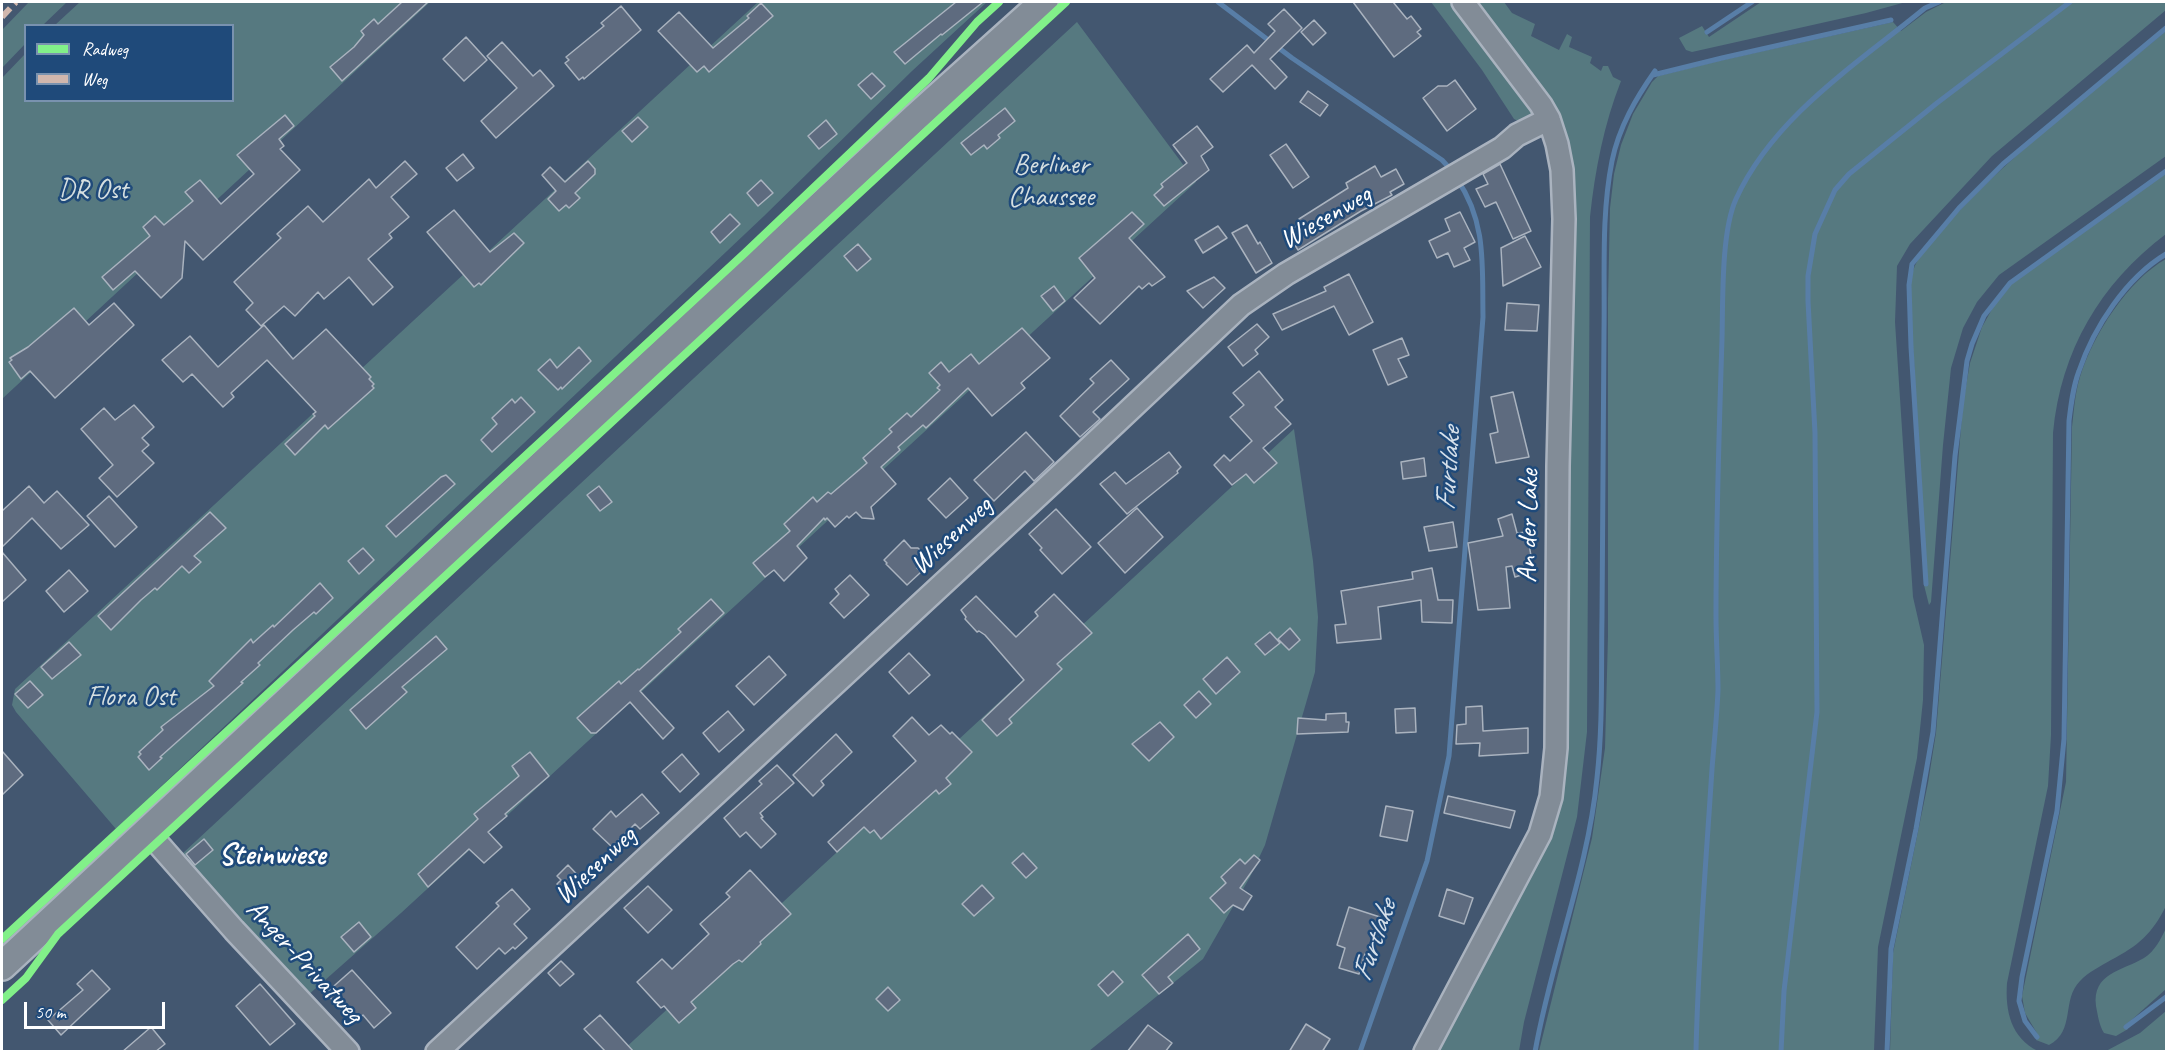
<!DOCTYPE html>
<style>
body{margin:0}
#map{position:relative;width:2168px;height:1053px;overflow:hidden;background:#435770;font-family:Caveat,sans-serif}
canvas{display:block}
.frame{position:absolute;inset:0;border:3px solid #fff;pointer-events:none}
.legend{position:absolute;left:24px;top:24px;width:210px;height:78px;box-sizing:border-box;background:#1f4a7a;border:2px solid #7992af;margin:0;padding:8px 10px;list-style:none;font-size:18px;color:#fff}
.legend li{display:flex;align-items:center;gap:12px;height:30px}
.legend b{width:30px;border:2px solid #7992af}
.scale{position:absolute;left:24px;top:1002px;width:141px;height:27px;box-sizing:border-box;border:3px solid #fff;border-top:0;padding-left:8px;font-size:18px;line-height:21px;white-space:nowrap;color:#fff;-webkit-text-stroke:4px #1f4a7a;paint-order:stroke}
</style>
<div id="map">
<canvas width="2168" height="1053"></canvas>
<div class="frame"></div>
<ul class="legend">
<li><b style="height:8px;background:#82f089"></b>Radweg</li>
<li><b style="height:8px;background:#d1b7ad"></b>Weg</li>
</ul>
<div class="scale">50 m</div>
</div>
<script>
const context = document.querySelector('canvas').getContext('2d');
context.lineJoin = 'round';
function fillPath(path, color) {
  context.fillStyle = color;
  context.fill(path, 'evenodd');
}
function stroke(path, color, width, dash) {
  context.strokeStyle = color;
  context.lineWidth = width;
  context.lineCap = dash ? 'butt' : 'round';
  context.setLineDash(dash || []);
  context.stroke(path);
}
function label(font, color, halo, rows, align = 'center') {
  context.font = font + ' Caveat,sans-serif';
  context.lineWidth = 5;
  context.setLineDash([]);
  context.textBaseline = 'middle';
  context.strokeStyle = halo;
  context.fillStyle = color;
  for (const [text, x, y, turn = 0] of rows) {
    context.save();
    context.translate(x, y);
    context.rotate((+turn || 0) * Math.PI / 180);
    context.textAlign = isNaN(turn) ? turn : align;
    if (halo) context.strokeText(text, 0, 0);
    context.fillText(text, 0, 0);
    context.restore();
  }
}
fillPath(new Path2D(`
 M29 2H67L43 25 26 26 25 44 2 68V30Z
 M80 2H430L2 399V78L25 54 26 100H232V26L55 25Z
 M758 2H987L912 71 764 216 116 829 16 712 12 705 15 689Z
 M1431 2H1452L1531 104V115L1526 121 1520 122 1514 119 1482 70Z
 M1472 2H1504L1512 13 1535 24 1531 36 1559 50 1567 34 1572 37 1569 47 1592 57 1590 63 1601 71 1603 66H1608L1613 77 1621 81C1604 124 1595 170 1590 217L1587 732 1577 817 1524 1022 1519 1051 1433 1052 1543 844 1566 155Z
 M1761 2H1906L1866 13 1692 52 1686 50 1679 38 1702 26 1709 37Z
 M1946 2H2166V10L1992 156 1910 244 1897 266 1895 322 1913 597 1924 645 1923 700 1917 758 1878 947 1874 1051H1539L1592 838 1605 748 1608 636V300L1610 208 1614 174 1621 145 1633 114 1652 82 1658 76 1718 61 1893 22 1901 31 1926 12Z
 M1077 22 1196 182 401 913 307 996 242 926 182 854Z
 M2166 31V156L1999 275 1977 302 1963 328 1951 368 1943 445 1931 602 1929 605 1924 585 1927 584C1922 510 1917 435 1914 361 1912 336 1907 294 1913 271 1917 256 1932 242 1942 230 2008 155 2090 95 2166 31Z
 M2166 173V234C2100 284 2061 350 2053 433L2051 735 2048 786 2007 983C2005 1011 2011 1038 2038 1051H1890L1893 953 1928 783 1936 733 1963 403 1970 363 1982 327 1996 302 2011 284Z
 M2166 259V906C2152 934 2138 946 2111 960 2101 966 2088 972 2080 981 2061 1000 2076 1031 2049 1045L2036 1040 2038 1035 2025 1013 2022 996 2066 782 2072 427C2074 410 2075 393 2080 377 2093 335 2128 280 2166 259Z
 M1294 429 1313 561 1318 617 1315 672 1265 845 1250 877 1203 959 1089 1051 621 1052Z
 M2166 928V989L2126 1025 2128 1029 2116 1036 2104 1033C2099 1025 2098 1016 2096 1006 2092 973 2122 971 2144 958 2155 951 2161 939 2166 928Z
 M2166 1011V1051H2106L2140 1033Z`), '#567980');
stroke(new Path2D(`
 M1218 2 1292 58 1442 160 1452 171
 M1707 32 1752 2
 M1653 75 1722 58 1891 20
 M1926 584 1911 347 1909 285 1912 264 1959 208 2003 164 2166 28
 M2126 1027 2166 997
 M2037 1037 2025 1021 2019 1001 2022 977 2057 811 2064 739 2069 421C2071 404 2073 387 2079 371 2094 327 2126 278 2166 254
 M1360 1052 1427 861 1449 756 1483 317C1482 266 1487 223 1457 179
 M1535 1052C1551 960 1588 871 1597 778 1603 724 1601 671 1602 617 1603 522 1603 426 1604 331 1605 274 1601 216 1612 161 1619 127 1636 98 1655 71
 M1696 1052C1698 957 1706 863 1712 769 1714 743 1717 716 1718 690 1718 666 1716 641 1716 616 1716 524 1719 432 1722 339 1723 301 1721 232 1736 199 1774 116 1857 64 1925 8L1939 2
 M1781 1052 1784 991 1817 712 1815 433 1808 301V276L1815 234 1835 190 1849 174 1937 103 2070 2
 M1887 1052 1891 949 1916 829 1933 732 1955 456 1967 361 1972 344 1984 316 2010 283 2166 171`), '#587ea7', 5);
const building = new Path2D(`
 M402 2H428L342 81 330 67 354 47 364 35 361 31 374 19 378 24Z
 M956 2H983L942 35 941 34 905 64 894 52Z
 M1353 2H1393L1407 19 1411 16 1421 29 1417 32 1421 36 1394 57Z
 M761 3 773 16 709 72 704 66 697 72 658 31 679 12 713 48 749 18 747 16Z
 M621 6 641 30 584 79 583 77 579 80 565 63 569 60 566 57 604 26 601 23Z
 M1284 9 1302 28 1270 59 1287 77 1275 89 1252 65 1223 92 1210 79 1247 45 1254 53 1275 31 1268 24Z
 M1314 20 1326 33 1313 45 1301 32Z
 M466 37 487 60 464 81 443 59Z
 M502 42 533 76 540 70 554 86 496 138 481 121 517 88 487 56Z
 M872 73 885 86 871 99 858 85Z
 M1455 80 1476 109 1447 131 1423 98 1438 86H1447Z
 M1308 91 1328 105 1320 116 1300 102Z
 M1005 108 1015 121 998 135 1000 138 987 149 984 145 971 155 961 143Z
 M285 115 294 126 279 139 284 146 280 149 300 170 203 260 185 241 182 278 161 298 135 271 113 290 102 277 150 236 143 227 155 216 164 225 193 201 185 192 200 180 221 204 254 174 237 155Z
 M638 117 648 127 632 142 622 131Z
 M826 120 837 134 819 149 808 136Z
 M1197 126 1213 147 1201 156 1209 170 1164 206 1154 195 1163 187 1161 184 1187 163 1173 145Z
 M1286 144 1309 177 1293 188 1270 155Z
 M463 154 474 168 457 181 446 168Z
 M405 161 417 174 391 197 409 217 389 234 392 238 368 259 393 287 373 305 349 277 324 299 318 292 295 316 284 306 261 326 246 310 253 303 234 282 281 238 277 234 308 206 323 222 369 179 376 188Z
 M588 161 595 169V174L575 193 580 198 569 208 566 205 559 211 548 199 556 191 542 175 550 167 565 182Z
 M1500 164 1531 231 1513 239 1496 202 1485 207 1476 189 1488 184 1483 174Z
 M1375 166 1381 177 1396 169 1404 184 1390 192 1392 195 1361 211 1298 250 1287 232 1301 223 1299 219 1348 188 1346 183Z
 M761 180 773 193 758 206 747 193Z
 M454 210 490 252 514 233 524 243 481 285 479 283 474 287 427 232Z
 M1132 212 1144 224 1129 238 1165 277 1152 286 1149 283 1142 289 1139 286 1100 324 1074 298 1095 278 1079 258Z
 M1460 212 1475 242 1464 248 1470 260 1454 267 1448 253 1437 258 1429 241 1450 231 1445 219Z
 M730 214 740 224 720 243 711 232Z
 M1247 225 1258 244 1260 242 1272 263 1256 273 1232 233Z
 M1218 226 1227 238 1203 253 1195 240Z
 M1525 236 1541 267 1503 286 1501 248Z
 M858 244 871 259 857 271 844 256Z
 M1349 274 1373 322 1349 335 1334 306 1282 330 1273 314 1326 291 1324 287Z
 M1214 277 1225 288 1203 308 1187 291Z
 M1054 286 1065 301 1053 311 1041 296Z
 M114 303 134 325 55 398 30 371 21 379 9 362 12 360 10 358 28 347 74 308 89 325Z
 M1507 303 1539 305 1537 331 1505 330Z
 M1257 324 1269 337 1255 350 1258 354 1243 366 1228 347Z
 M264 325 293 359 326 329 371 377 369 379 374 384 372 386 374 388 328 429 325 425 295 455 285 444 315 416 313 414 316 412 267 360 231 393 234 397 223 407 192 374 183 382 162 360 190 336 218 367Z
 M1022 328 1050 358 1021 383 1025 388 992 416 968 388 926 428 923 425 898 447 900 450 881 467 896 484 871 507 874 519 862 518 856 512 849 518 847 516 835 527 827 518 825 520 824 518 797 546 807 558 784 581 774 570 765 577 753 563 790 531 784 524 813 497 817 502 828 492 831 494 859 470 867 463 863 458 892 432 889 429 907 413 911 417 940 390 937 388 940 385 929 373 941 362 949 372 971 354 979 364Z
 M1402 338 1409 355 1398 359 1407 377 1388 385 1373 350Z
 M579 347 591 361 562 389 561 387 558 390 538 370 550 359 557 368Z
 M1111 360 1129 379 1093 412 1100 419 1080 437 1060 416 1094 383 1090 379Z
 M1259 371 1283 400 1275 407 1291 424 1263 448 1277 463 1254 483 1246 474 1232 485 1214 465 1224 455 1230 461 1252 441 1230 417 1244 405 1233 393Z
 M1513 392 1529 457 1496 463 1490 434 1498 432 1491 397Z
 M521 397 535 412 492 452 481 440 497 424 492 418 512 399 515 403Z
 M134 405 154 427 142 438 149 445 142 451 154 463 117 497 99 478 113 465 81 429 104 408 115 420Z
 M1026 432 1054 462 1034 481 1025 471 994 501 974 480Z
 M1169 452 1181 467 1177 471 1178 473 1127 514 1100 484 1115 472 1126 484Z
 M1424 458 1426 476 1403 479 1401 462Z
 M446 475 455 484 396 537 386 526 441 477Z
 M950 478 968 498 946 518 928 499Z
 M29 486 44 503 57 491 89 525 61 549 32 518 2 547V511Z
 M599 486 612 502 600 511 587 495Z
 M109 496 137 527 115 547 87 516Z
 M1137 508 1163 537 1125 573 1098 543Z
 M1056 509 1091 547 1062 574 1040 550 1042 548 1029 534Z
 M210 512 226 528 194 556 201 562 189 573 182 566 157 590 155 588 141 600 111 630 98 616Z
 M1512 514 1517 533 1527 532 1532 562 1525 563 1528 573 1515 577 1512 566 1506 567 1510 608 1478 610 1468 543 1503 536 1498 519Z
 M1453 522 1457 547 1429 551 1424 527Z
 M904 540 911 548H918L928 558 917 568 921 572 907 585 886 564 887 563 884 560Z
 M363 548 374 560 359 574 348 561Z
 M2 552 26 580 2 602Z
 M1432 568 1438 600H1453L1452 623 1422 622 1421 600 1378 607 1381 639 1337 643 1335 625 1346 624 1341 591 1413 579 1412 572Z
 M69 570 88 591 64 612 46 591Z
 M850 575 869 595 844 618 830 603 839 594 835 589Z
 M320 583 333 598 316 614 314 612 293 630 258 663 260 665 241 682 243 683 160 757 162 758 149 770 138 757 141 754 139 752 163 730 161 727 214 686 209 681 251 639 253 643 273 625 274 627Z
 M1054 594 1092 633 1057 664 1062 669 1009 719 1012 723 997 736 982 720 1024 680 985 635 979 631 977 632 965 619 966 617 961 610 976 596 1016 637 1038 616 1035 612Z
 M711 599 724 613 640 691 674 728 663 739 630 702 596 733H591L577 718 619 681 621 684 638 669 639 670 681 632 678 629Z
 M1290 628 1300 640 1289 650 1278 639Z
 M1270 632 1280 643 1265 655 1255 644Z
 M436 636 447 649 402 687 407 692 366 729 350 710Z
 M69 642 81 655 52 679 41 667Z
 M909 653 930 675 909 694 889 672Z
 M769 656 786 675 754 705 736 686Z
 M1227 657 1240 672 1216 694 1203 679Z
 M30 681 43 695 28 708 15 694Z
 M1199 691 1211 704 1196 718 1184 705Z
 M1482 706 1483 731 1528 728V753L1479 756 1480 743 1456 744 1457 725 1466 724V707Z
 M1415 708 1416 732 1396 733 1395 709Z
 M728 711 744 730 719 752 703 733Z
 M1346 713V722H1349L1348 732 1297 734 1298 718 1326 720V714Z
 M912 717 929 735 941 725 950 734 952 732 972 752 946 778 951 784 939 794 936 790 881 839 874 830 870 833 864 827 837 852 828 842 916 761 893 736Z
 M1160 722 1174 737 1149 761 1132 744Z
 M836 734 852 752 821 781 824 785 813 796 793 775Z
 M2 751 23 775 2 795Z
 M530 752 549 776 505 814 507 816 488 832 502 847 484 863 469 849 428 887 418 874 478 819 474 814 519 776 512 766Z
 M682 754 699 774 680 792 662 772Z
 M777 765 794 783 760 813 763 817 761 818 776 834 761 848 746 832 740 837 724 818 762 784 759 781Z
 M642 794 659 813 640 829 635 824 612 847 593 829 611 811 616 817Z
 M1448 796 1515 811 1510 828 1444 813Z
 M1386 806 1413 811 1407 841 1380 836Z
 M204 839 213 850 195 865 186 854Z
 M1023 853 1037 868 1026 878 1012 863Z
 M1254 855 1260 860 1240 888 1252 896 1243 910 1233 905 1224 913 1210 898 1226 883 1221 877 1240 859 1245 864Z
 M568 865 585 883 569 897 557 884 561 880 557 876Z
 M750 870 791 914 760 942 761 944 742 962 739 960 733 964 691 1002 696 1008 679 1023 664 1006 661 1008 637 982 662 959 672 969 709 934 700 924 730 897 726 893Z
 M982 885 994 898 974 916 962 904Z
 M648 886 672 910 648 933 624 908Z
 M512 889 530 909 514 924 527 938 515 949 513 947 505 954 499 948 477 969 456 947 499 906 496 903Z
 M1447 889 1473 898 1464 924 1439 916Z
 M1349 907 1380 917 1368 955 1365 954 1359 974 1339 968 1345 948 1337 945Z
 M359 922 371 937 354 952 341 937Z
 M1188 934 1200 949 1168 977 1173 983 1159 994 1142 975Z
 M561 961 574 974 560 986 548 973Z
 M92 970 110 989 61 1035 48 1020 83 990 77 984Z
 M352 970 391 1013 374 1028 363 1015 353 1023 326 993Z
 M1113 971 1123 982 1108 996 1098 985Z
 M260 984 295 1024 270 1045 236 1006Z
 M888 987 900 1000 888 1011 876 999Z
 M600 1015 634 1052H606L584 1029Z
 M1306 1024 1330 1039 1322 1052H1289Z
 M1148 1025 1172 1043 1165 1052H1127Z
 M151 1027 165 1044 155 1052H122Z`);
fillPath(building, '#5e6b7f');
stroke(building, '#aab3bf', 1.5);
const minor = new Path2D(`
 M146 830 234 930 348 1052
 M437 1052 1069 467 1241 305 1286 274 1502 148 1517 135 1549 119
 M1425 1052 1540 834 1551 797 1556 748 1558 466 1564 219 1562 170 1557 144 1549 119 1541 105 1463 2`);
const major = new Path2D(`
 M2 966 915 118 1044 2`);
stroke(minor, '#aab3bf', 26);
stroke(major, '#aab3bf', 32);
stroke(minor, '#828c97', 21);
stroke(major, '#828c97', 27);
stroke(new Path2D(`
 M2 17 16 2`), '#d1b7ad', 6, [12, 6]);
stroke(new Path2D(`
 M2 939 746 252 929 78 977 22 999 2
 M2 1000 26 978 58 934 1066 2`), '#82f089', 8);
label('28px', '#d6dfe0', '#1f4a7a', [
 ["Berliner",1051,166],
 ["Chaussee",1051,198],
 ["DR Ost",93,191],
 ["Flora Ost",131,698]
]);
label('28px', '#fff', '#1f4a7a', [
 ["Wiesenweg",1326,218,-30],
 ["An der Lake",1529,526,-89],
 ["Wiesenweg",952,536,-43],
 ["Wiesenweg",596,866,-43],
 ["Anger-Privatweg",304,962,47]
]);
label('italic 30px', '#d6e0ea', '#1f4a7a', [
 ["Furtlake",1449,469,-86],
 ["Furtlake",1375,941,-71]
]);
label('bold 30px', '#fff', '#1f4a7a', [
 ["Steinwiese",272,856]
]);
</script>
